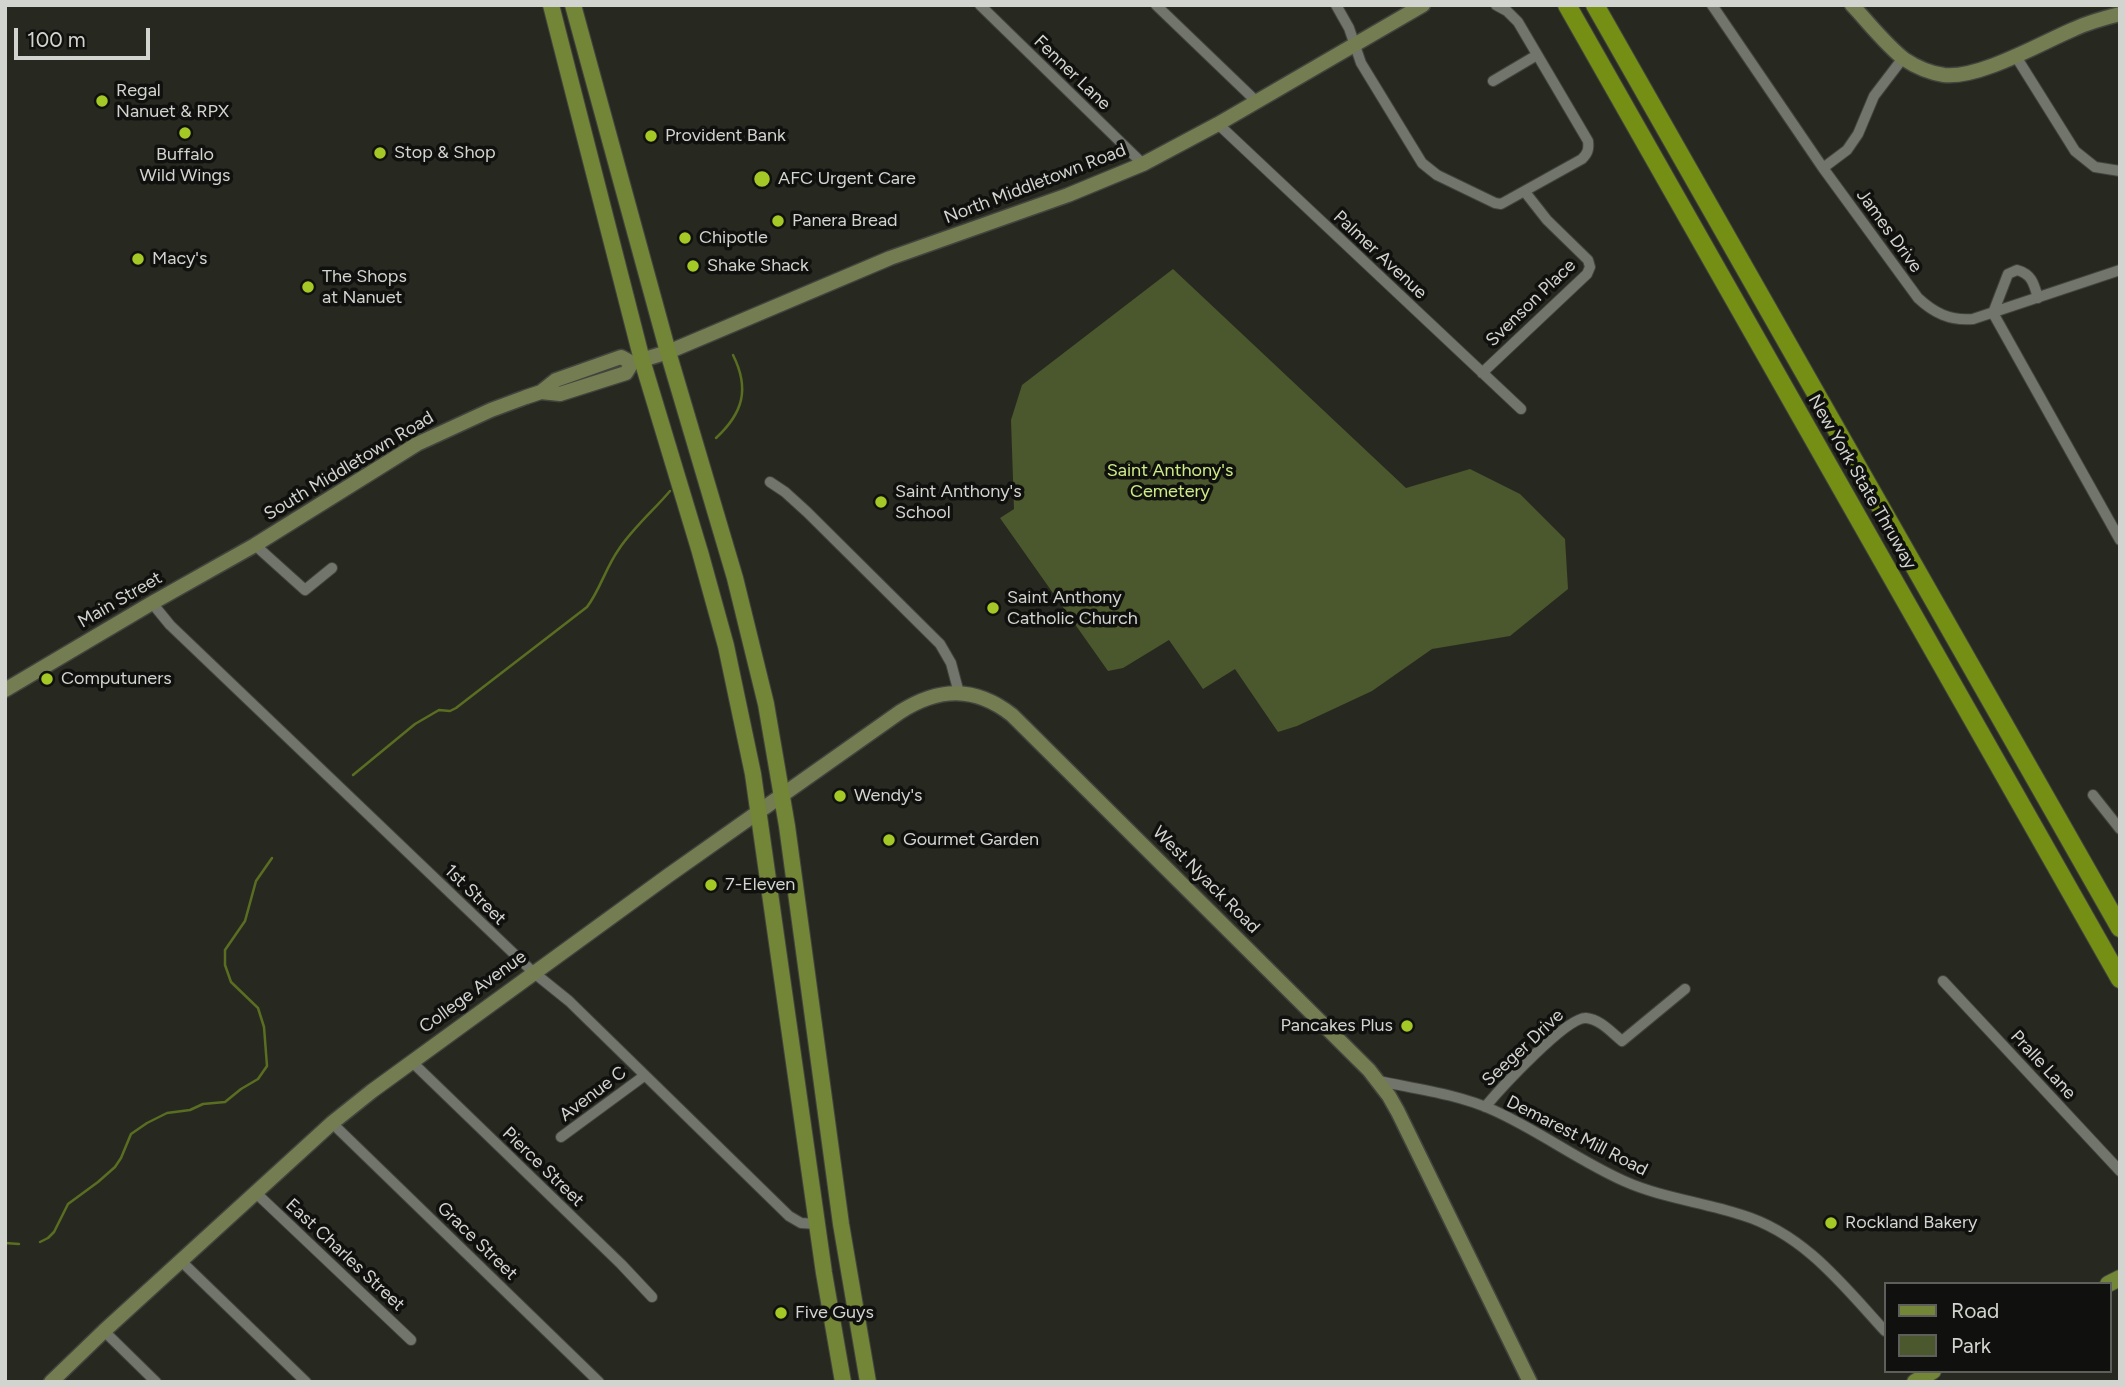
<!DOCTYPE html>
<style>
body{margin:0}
#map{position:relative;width:2125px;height:1387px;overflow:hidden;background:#272921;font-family:Figtree,sans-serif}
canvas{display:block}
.frame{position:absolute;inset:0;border:7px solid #d2d4cf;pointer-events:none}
.legend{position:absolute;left:1884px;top:1282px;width:228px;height:91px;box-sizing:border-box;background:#10110e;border:2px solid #5e5f5b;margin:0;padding:9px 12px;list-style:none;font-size:21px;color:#d2d4cf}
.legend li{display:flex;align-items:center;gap:14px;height:35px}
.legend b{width:35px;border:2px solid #5e5f5b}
.scale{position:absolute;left:14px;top:28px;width:136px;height:32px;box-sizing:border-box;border:4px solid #d2d4cf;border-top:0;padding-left:9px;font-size:21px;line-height:24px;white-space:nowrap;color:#d2d4cf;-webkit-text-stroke:5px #10110e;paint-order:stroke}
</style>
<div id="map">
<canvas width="2125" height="1387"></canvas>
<div class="frame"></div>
<ul class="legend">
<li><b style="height:9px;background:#738537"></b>Road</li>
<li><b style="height:19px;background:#4b572c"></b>Park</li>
</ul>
<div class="scale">100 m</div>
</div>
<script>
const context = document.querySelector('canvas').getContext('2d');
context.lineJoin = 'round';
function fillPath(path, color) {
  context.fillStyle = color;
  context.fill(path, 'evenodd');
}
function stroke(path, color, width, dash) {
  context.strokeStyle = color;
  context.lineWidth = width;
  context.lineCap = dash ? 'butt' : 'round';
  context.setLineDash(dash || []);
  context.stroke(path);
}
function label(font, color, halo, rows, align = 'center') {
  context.font = font + ' Figtree,sans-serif';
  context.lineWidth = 7;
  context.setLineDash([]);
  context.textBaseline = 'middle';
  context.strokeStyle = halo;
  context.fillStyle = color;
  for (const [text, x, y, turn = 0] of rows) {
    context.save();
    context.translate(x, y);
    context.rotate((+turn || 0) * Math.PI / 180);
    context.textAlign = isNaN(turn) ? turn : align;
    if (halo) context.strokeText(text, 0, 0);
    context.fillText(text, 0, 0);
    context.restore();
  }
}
fillPath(new Path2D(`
 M1173 269 1406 488 1470 469 1520 494 1565 539 1568 589 1510 636 1432 649 1372 691 1297 726 1278 732 1235 669 1203 689 1169 640 1123 668 1108 671 1000 518 1014 509 1011 420 1022 385Z`), '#4b572c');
stroke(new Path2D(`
 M716 438C743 413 750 389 733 355
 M353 775 415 724 439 710 450 711 456 708 587 607C600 590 606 567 619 549 633 528 654 510 670 491
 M40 1242 48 1238 54 1232 68 1204 98 1182 115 1167 121 1158 131 1134 147 1123 167 1113 190 1110 203 1104 225 1102 241 1089 258 1079 267 1066 264 1027 258 1008 231 982 225 965V950L245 921 256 881 272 858
 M5 1243 19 1244`), '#5a6e21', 2.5);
const street = new Path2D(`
 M980 5 1143 164
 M1156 5 1257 102
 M1336 5 1349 28 1361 63 1422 163 1437 175 1495 203 1501 204 1582 159C1588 153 1589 149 1588 141L1518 22 1507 11 1496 5
 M1712 5 1823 168 1918 298C1934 313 1950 321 1973 319L2120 270
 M2015 55 2075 151 2095 167 2120 171
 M1493 81 1537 55
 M1218 124 1521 409
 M1823 168 1847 150 1858 134 1874 96 1903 58
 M2038 298C2034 284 2032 274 2017 270L2008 274 1993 313 2120 540
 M1482 373 1587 274 1590 267 1588 260 1547 220 1525 192
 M770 482 785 492 807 512 940 644 951 663 959 693
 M255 545 305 590 332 568
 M152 603 170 625 533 972 569 1001 789 1216 801 1223 817 1224
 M2093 795 2120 829
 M1943 981 2120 1171
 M411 1061 621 1264 652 1297
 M1379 1081C1417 1089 1457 1094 1493 1110 1538 1130 1579 1161 1624 1181 1662 1198 1703 1202 1742 1215 1804 1234 1843 1285 1885 1331
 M1485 1107C1500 1089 1566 1017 1586 1018 1600 1019 1612 1033 1622 1041L1685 989
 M332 1123 599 1382
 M561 1137 644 1076
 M256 1193 411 1340
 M181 1261 306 1382
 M104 1331 156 1382`);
const secondary = new Path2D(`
 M1852 5C1869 23 1885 44 1904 59 1916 67 1930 73 1944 75 1979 79 2041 43 2074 29 2089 22 2104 18 2120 14
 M541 392 556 380 621 357 632 363 668 352 890 258 1068 195 1143 164 1218 124 1423 5
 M5 690 152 603 255 545 417 444 491 410 526 397 541 392 560 394 626 373 632 363
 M51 1382 104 1331 332 1123 372 1091 669 875 900 712C939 687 975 686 1012 715L1369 1070 1389 1096 1398 1112 1530 1382`);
const primary = new Path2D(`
 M551 5 642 360 700 552 726 646 753 774 824 1273 843 1382
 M573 5 668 352 735 578 766 704 787 826 841 1224 868 1382
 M2108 1284 2120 1278
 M1915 1382 1933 1371`);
const highway = new Path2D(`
 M1567 5 2120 979
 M1595 5 2120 928`);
stroke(street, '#42443e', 12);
stroke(secondary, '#42443e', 17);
stroke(primary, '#42443e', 18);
stroke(highway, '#42443e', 20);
stroke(street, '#72756c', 10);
stroke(secondary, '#737d51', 14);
stroke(primary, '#738537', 16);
stroke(highway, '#748f13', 18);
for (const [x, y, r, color] of [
 [102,101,7,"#a4c825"],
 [185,133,7,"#a4c825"],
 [651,136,7,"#a4c825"],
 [380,153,7,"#a4c825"],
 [762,179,9,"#a4c825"],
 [778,221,7,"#a4c825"],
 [685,238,7,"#a4c825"],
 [138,259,7,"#a4c825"],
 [693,266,7,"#a4c825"],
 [308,287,7,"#a4c825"],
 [881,502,7,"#a4c825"],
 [993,608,7,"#a4c825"],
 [47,679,7,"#a4c825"],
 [840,796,7,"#a4c825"],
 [889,840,7,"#a4c825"],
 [711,885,7,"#a4c825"],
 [1407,1026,7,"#a4c825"],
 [1831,1223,7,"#a4c825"],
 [781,1313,7,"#a4c825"]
]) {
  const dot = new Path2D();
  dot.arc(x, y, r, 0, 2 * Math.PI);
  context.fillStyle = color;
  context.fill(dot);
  stroke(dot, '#10110e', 2.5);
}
label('18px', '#d2d4cf', '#10110e', [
 ["Fenner Lane",1072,73,44],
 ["North Middletown Road",1035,184,-21],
 ["James Drive",1889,231,54],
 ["Palmer Avenue",1380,255,43],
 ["Svenson Place",1531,303,-44],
 ["South Middletown Road",349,466,-31],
 ["New York State Thruway",1862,482,60],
 ["Main Street",120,600,-30],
 ["West Nyack Road",1206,880,45],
 ["1st Street",475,895,44],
 ["College Avenue",473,992,-36],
 ["Seeger Drive",1523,1048,-43],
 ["Pralle Lane",2043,1065,47],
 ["Avenue C",593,1094,-37],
 ["Demarest Mill Road",1577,1136,27],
 ["Pierce Street",543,1167,44],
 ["Grace Street",477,1241,44],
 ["East Charles Street",345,1255,43]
]);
label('18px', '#d2d4cf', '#10110e', [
 ["Regal",116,91],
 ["Nanuet & RPX",116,112],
 ["Provident Bank",665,136],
 ["Stop & Shop",394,153],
 ["Buffalo",185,155,"center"],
 ["Wild Wings",185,176,"center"],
 ["AFC Urgent Care",778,179],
 ["Panera Bread",792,221],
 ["Chipotle",699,238],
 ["Macy's",152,259],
 ["Shake Shack",707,266],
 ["The Shops",322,277],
 ["at Nanuet",322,298],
 ["Saint Anthony's",895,492],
 ["School",895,513],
 ["Saint Anthony",1007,598],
 ["Catholic Church",1007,619],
 ["Computuners",61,679],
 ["Wendy's",854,796],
 ["Gourmet Garden",903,840],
 ["7-Eleven",725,885],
 ["Pancakes Plus",1393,1026,"right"],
 ["Rockland Bakery",1845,1223],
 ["Five Guys",795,1313]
], 'left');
label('18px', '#ceec85', '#10110e', [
 ["Saint Anthony's",1170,471],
 ["Cemetery",1170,492]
]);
</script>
